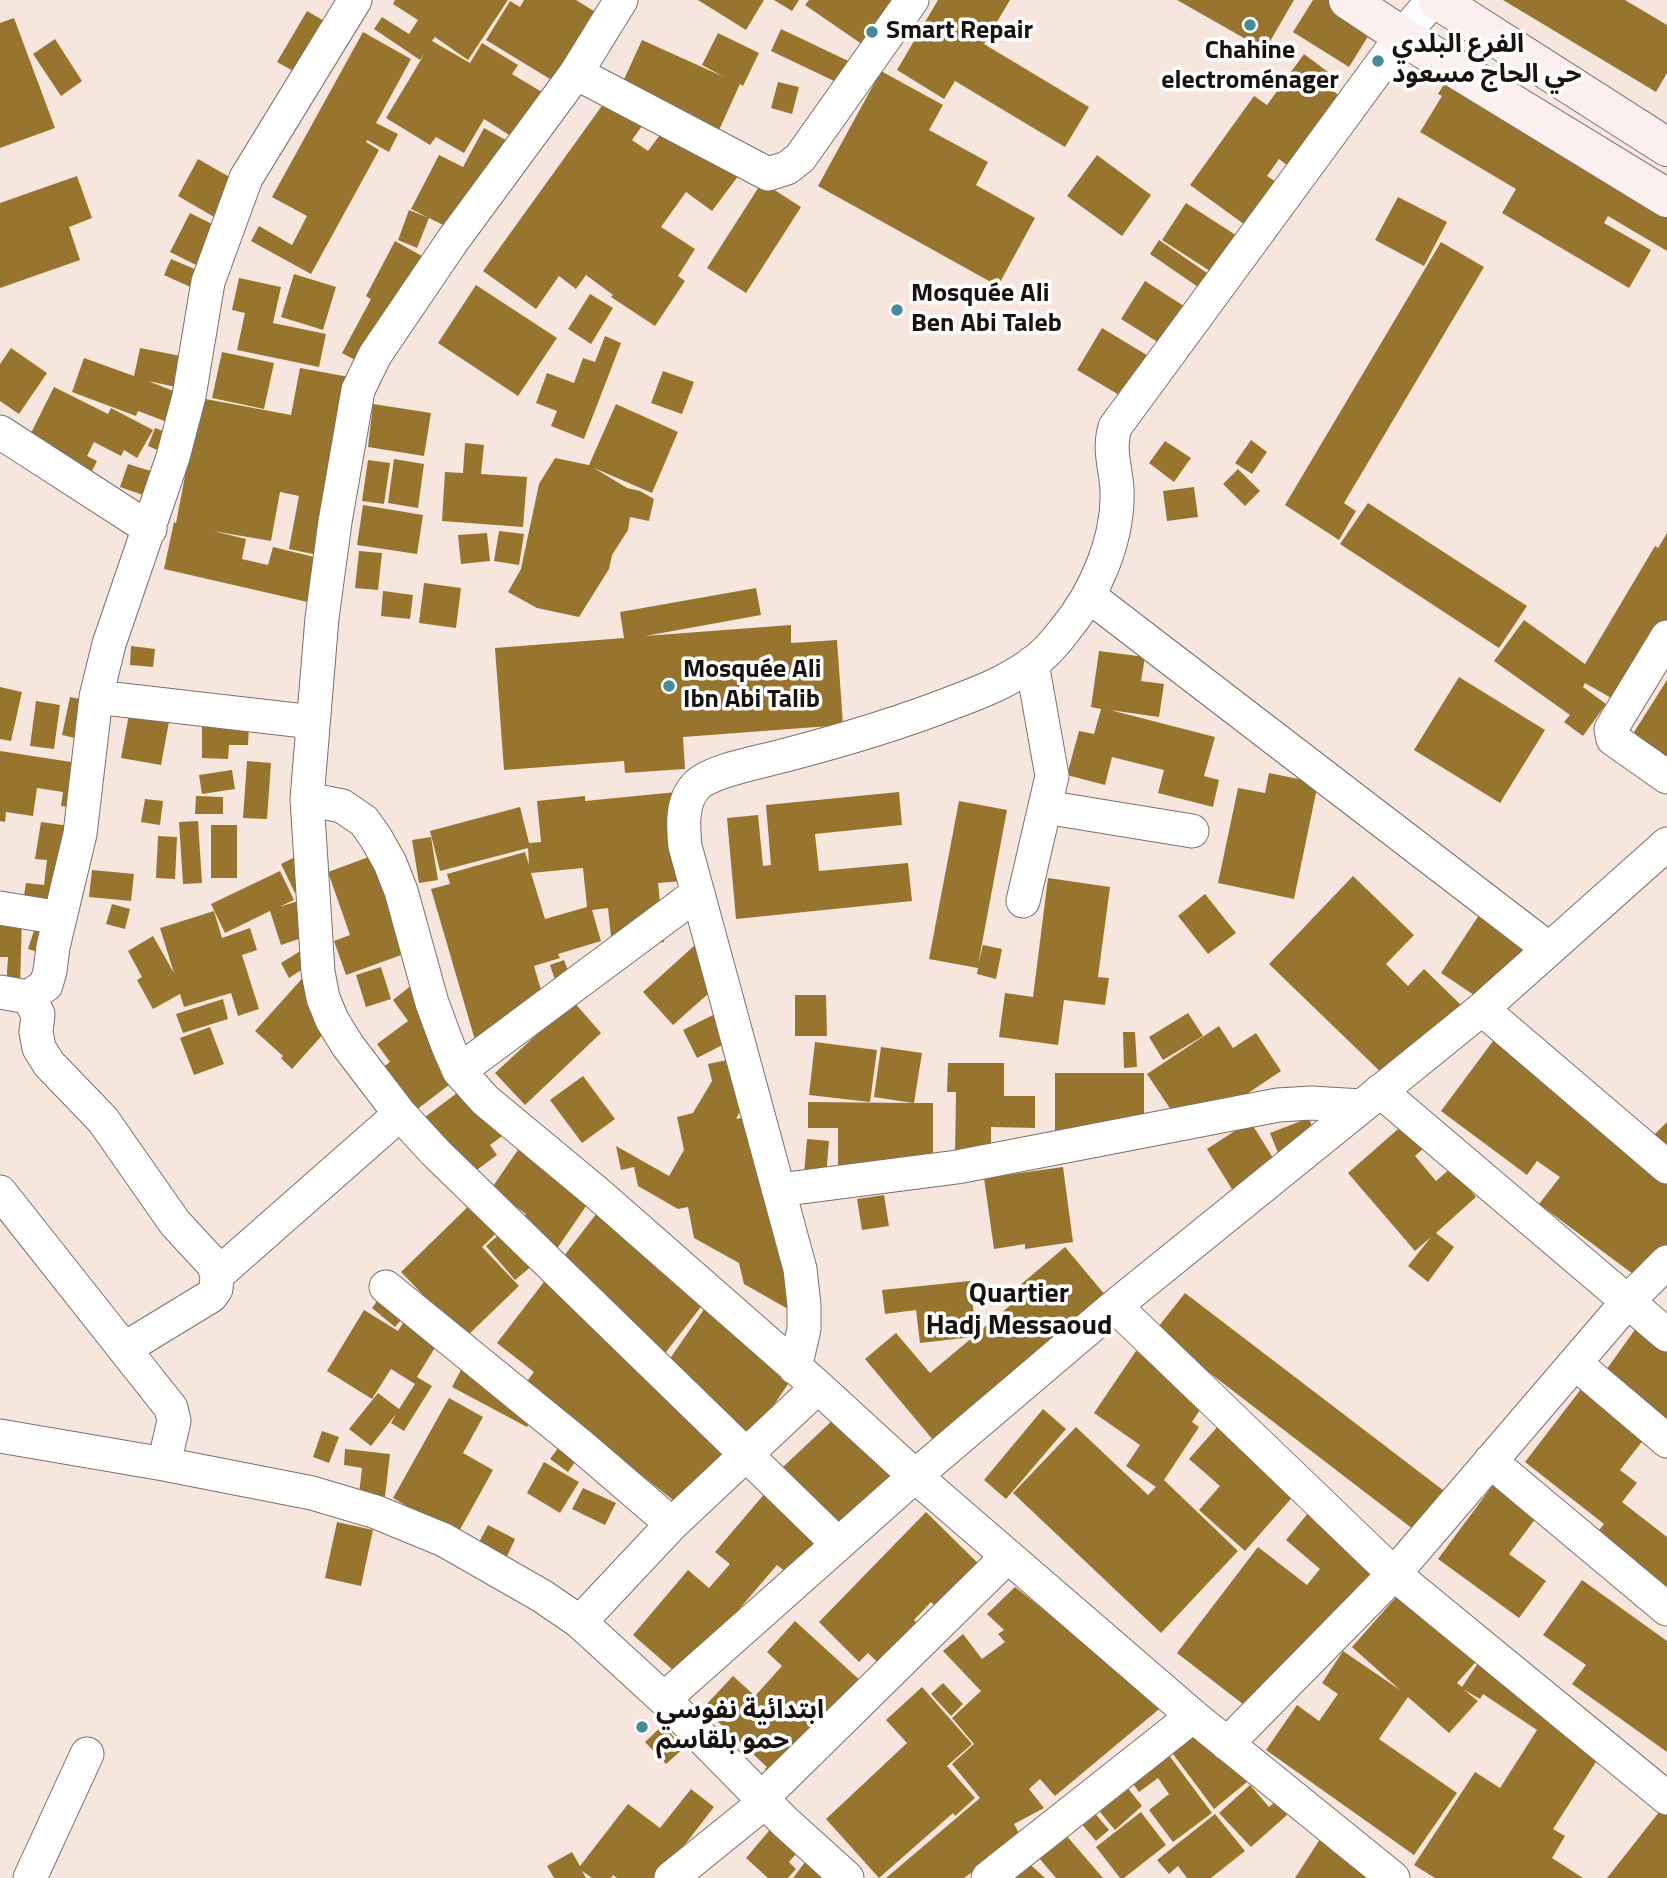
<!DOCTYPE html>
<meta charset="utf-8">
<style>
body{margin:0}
canvas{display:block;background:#f6e6dd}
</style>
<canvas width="1667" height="1878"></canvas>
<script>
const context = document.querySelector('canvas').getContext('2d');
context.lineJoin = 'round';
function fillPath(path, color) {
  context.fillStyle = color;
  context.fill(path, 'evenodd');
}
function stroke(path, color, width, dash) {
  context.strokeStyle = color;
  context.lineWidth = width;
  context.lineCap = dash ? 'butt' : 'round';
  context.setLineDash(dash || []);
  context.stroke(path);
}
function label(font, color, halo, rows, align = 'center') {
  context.font = font + ' "Titillium Web","Noto Sans Arabic",sans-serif';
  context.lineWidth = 7;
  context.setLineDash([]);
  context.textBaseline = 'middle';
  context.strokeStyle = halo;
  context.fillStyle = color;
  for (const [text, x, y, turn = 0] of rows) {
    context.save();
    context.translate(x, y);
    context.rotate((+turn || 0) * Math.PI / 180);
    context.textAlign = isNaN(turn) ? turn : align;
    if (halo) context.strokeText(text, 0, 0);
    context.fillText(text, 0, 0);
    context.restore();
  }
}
fillPath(new Path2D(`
 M395 0H508L468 60 435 37 432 41 470 63 482 43 518 65 512 74 550 97 522 143 484 119 464 153 436 137 430 145 386 118 425 53 420 60 374 29 382 17 409 34 418 20 393 4Z
 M524 0H576L610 21 568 90 486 40 510 1 520 7Z
 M698 0H764L746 30Z
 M774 0H799L792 11Z
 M809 0H911L882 58 805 5Z
 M938 0H1010L984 44 1089 107 1065 147 955 81 944 99 897 70Z
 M1177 0H1294L1265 50Z
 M1313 0H1358L1382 14 1349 67 1293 32Z
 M1503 0H1625L1667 25V73L1656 92Z
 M307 11 338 29 310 80 277 62Z
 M14 18 55 128 0 148V23Z
 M781 29 861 67 851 89 771 51Z
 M363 32 411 59 376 123 398 134 389 152 367 140 366 142 379 150 311 274 251 241 259 226 292 245 307 216 272 197Z
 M718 33 759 53 743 86 740 84 719 130 621 86 642 40 724 77 702 65Z
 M55 39 82 81 61 96 33 54Z
 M1304 54 1328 72 1321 82 1348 102 1301 176 1279 159 1267 176 1279 184 1248 227 1190 185 1254 96 1267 105Z
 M1454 68 1667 195V251L1608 216 1604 223 1651 250 1629 288 1502 213 1516 189 1420 132 1442 96 1438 94Z
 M881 71 943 105 929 130 988 162 976 185 1035 218 998 286 818 186Z
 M778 82 799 87 792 114 771 108Z
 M614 89 650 115 632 140 648 151 668 124 739 175 712 211 686 192 661 227 695 249 678 276 685 281 655 326 611 297 613 295 586 275 576 289 559 276 536 309 483 271Z
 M484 128 513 144 465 236 411 209 439 155 463 167Z
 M1097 155 1151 195 1122 236 1067 196Z
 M198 159 249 188 228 225 178 196Z
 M77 176 92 218 69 227 80 260 0 288V203Z
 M762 182 801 207 746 293 707 268Z
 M1398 197 1447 222 1424 266 1375 240Z
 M1186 203 1256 248 1233 286 1162 240Z
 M409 210 429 218 417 248 398 240Z
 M190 213 232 234 212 273 170 252Z
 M1159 240 1210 275 1201 289 1150 254Z
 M395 241 431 261 372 369 342 353 371 299 366 296Z
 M1441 242 1484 267 1344 503 1356 511 1339 540 1285 505Z
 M171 259 204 273 197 290 164 275Z
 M294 274 336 287 323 330 281 317Z
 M239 278 281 287 273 323 326 334 319 367 237 350 245 313 232 310Z
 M1145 281 1204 319 1180 356 1121 319Z
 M476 285 557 338 518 396 438 343Z
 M590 294 613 308 591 344 568 329Z
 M1102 328 1160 363 1136 405 1077 370Z
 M605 336 621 343 584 439 551 426 557 411 536 403 547 373 574 383 583 358 595 362Z
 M11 348 47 373 19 414 0 401V364Z
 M140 348 196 359 190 390 148 381 189 397 178 426 138 411 136 416 72 392 84 358 134 376Z
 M222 352 274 363 264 409 212 398Z
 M300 368 360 379 327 557 289 549 299 496 280 492 271 541 213 531 246 539 242 559 268 565 273 547 335 562 325 606 164 569 174 522 176 523 200 398 291 415Z
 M663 371 694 382 682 414 651 403Z
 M54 387 108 414 111 408 153 430 137 458 124 450 121 456 94 442 87 456 97 461 88 479 24 447Z
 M373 404 431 413 424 456 368 447Z
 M616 404 678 432 652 493 594 468 627 488 640 491 654 499 649 521 630 517 628 530 612 555 609 569 579 617 537 608 508 592 521 569 539 484 555 458 589 465Z
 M155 428 177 436 169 455 148 446Z
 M1251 440 1267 452 1252 474 1235 463Z
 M1165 441 1191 458 1174 482 1149 463Z
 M465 443 484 445 481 474 527 477 523 527 442 521 445 472 463 473Z
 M394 459 424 464 418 508 388 503Z
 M368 460 390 463 384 504 362 501Z
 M128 464 157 473 149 497 120 487Z
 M1238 469 1260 491 1245 506 1223 484Z
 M1194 487 1198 517 1167 521 1163 491Z
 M1368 503 1527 606 1499 648 1340 544Z
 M363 505 423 515 417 554 357 545Z
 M499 531 524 534 519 565 494 561Z
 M487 533 490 561 461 564 458 535Z
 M1667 533V623L1620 703 1585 683 1583 687 1606 704 1583 736 1564 722 1570 715 1494 661 1524 620 1585 664 1655 546 1658 548Z
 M359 551 382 553 378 590 355 588Z
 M424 583 461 588 456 628 419 623Z
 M756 588 761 615 645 636 791 625V643L837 640 843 725 683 737 685 769 625 773 624 761 504 770 495 648 624 638 620 612Z
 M383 591 413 595 410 619 381 616Z
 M131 646 155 649 153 667 130 665Z
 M1099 651 1145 657 1141 681 1164 684 1159 717 1110 710 1215 737 1204 776 1219 780 1213 807 1158 793 1164 770 1112 757 1105 785 1067 775 1079 731 1094 734 1101 709 1091 707Z
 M1459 677 1545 730 1500 803 1414 750Z
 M1667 680V764L1629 740Z
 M0 687 22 692 11 741 0 739Z
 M70 697 109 705 101 744 62 735Z
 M36 701 60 705 54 749 30 746Z
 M131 703 171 711 161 765 121 758Z
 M202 721 249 722 248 745H229L228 759 202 758Z
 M0 751 97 766 90 810 61 806 63 792 37 788 33 816 6 812 5 822 0 821Z
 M247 761 271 763 267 819 243 818Z
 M232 770 235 789 202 794 199 775Z
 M1269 773 1318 783 1294 899 1218 883 1238 788 1265 793Z
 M687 791 696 880 658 883 664 942 612 946 608 908 592 910 601 941 558 954 560 958 534 966 542 993 530 996 539 1029 477 1047 431 889 450 884 447 874 525 852 529 865 528 848 440 871 430 831 520 807 529 843 541 842 537 801 585 796V801ZM583 868 587 907 545 919 531 873Z
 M899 792 902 825 815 834 819 871 908 863 912 901 736 919 727 818 758 815 763 866 771 865 766 805Z
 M196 796 223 797V814H195Z
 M145 799 163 801 160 825 141 822Z
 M959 801 1007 810 978 965 983 945 1002 949 996 979 977 974 978 968 929 959Z
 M198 821 202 883 183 884 179 822Z
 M41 822 85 828 75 909 23 902 26 883 44 885 47 860 35 859Z
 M211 825H237V878H211Z
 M158 836 177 837 175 879 156 878Z
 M431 837 438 880 419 883 412 840Z
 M396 847 404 954 346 975 334 941 350 935 328 872Z
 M305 852 319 882 295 893 281 864Z
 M92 870 134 874 131 901 89 897Z
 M280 871 294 900 279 907 320 894 331 928 281 945 270 911 225 933 211 904Z
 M1353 876 1414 935 1386 964 1408 986 1424 969 1461 1005 1389 1080 1269 964Z
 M1048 878 1110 887 1098 977 1109 978 1105 1005 1064 1000 1058 1045 999 1037 1005 993 1033 997Z
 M1205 894 1236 933 1208 954 1178 916Z
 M112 904 130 909 125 929 106 924Z
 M214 911 222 938 250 928 257 950 242 955 259 1009 238 1016 231 993 184 1007 180 994 153 1009 137 980 142 977 128 951 153 936 174 973 160 928Z
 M0 914 22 915 20 988H6L8 957H0Z
 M1479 915 1530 950 1492 1007 1441 973Z
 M37 921 48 955 28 949Z
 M705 936 735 970 673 1025 643 992Z
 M302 950 310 964 289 978 281 963Z
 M564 960 575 990 560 995 550 965Z
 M381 967 391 999 366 1007 356 975Z
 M308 972 334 1022 292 1069 281 1058 283 1056 255 1031Z
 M413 984 475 1065 415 1111 382 1068 390 1062 377 1044 408 1021 393 1000Z
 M795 995H826L827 1036H795Z
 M223 999 228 1019 183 1033 176 1014Z
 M573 1001 601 1033 525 1105 495 1073Z
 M723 1010 736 1038 697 1058 683 1030Z
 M1188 1013 1203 1036 1163 1060 1149 1037Z
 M1219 1026 1233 1048 1256 1033 1281 1071 1187 1134 1147 1074Z
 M210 1027 224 1064 194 1075 180 1038Z
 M1123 1032H1135L1137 1067 1124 1068Z
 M1496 1037 1667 1165V1252L1641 1280 1539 1204 1560 1177 1537 1161 1527 1175 1441 1111Z
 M815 1042 877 1050 870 1102 809 1095Z
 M881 1047 922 1053 914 1103H933V1163L838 1171V1128H808V1102L913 1103 874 1097Z
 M746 1056 753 1087 736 1119 768 1112 802 1317 744 1284 739 1263 694 1238 688 1207 678 1209 638 1186 634 1167 621 1170 616 1146 669 1176 684 1150 677 1117 693 1113 712 1081 708 1064Z
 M948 1063H1004V1096H1035V1128L991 1127V1157H955L956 1092H947Z
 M1055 1073H1144V1137H1055Z
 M583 1076 615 1119 582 1143 550 1100Z
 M469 1084 506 1133 490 1145 497 1155 470 1175 425 1117Z
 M1309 1118 1316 1138 1278 1153 1270 1133Z
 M1250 1121 1278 1166 1235 1194 1207 1149Z
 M1667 1122V1154L1651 1138Z
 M1405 1123 1425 1147 1415 1156 1436 1181 1451 1168 1476 1197 1436 1233 1454 1247 1428 1282 1408 1266 1431 1237 1415 1251 1348 1173Z
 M807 1139 829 1141 826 1177 804 1175Z
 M522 1144 595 1193 554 1253 517 1227 526 1214 491 1189Z
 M1063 1167 1073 1242 1025 1249V1244L994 1249 984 1178Z
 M482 1193 509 1221 482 1247 519 1286 465 1338 401 1272Z
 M884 1195 889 1226 862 1230 857 1199Z
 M600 1209 710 1295 653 1369 752 1446 696 1518 525 1384 534 1372 497 1343Z
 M510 1225 539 1260 515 1280 486 1246Z
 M1065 1247 1111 1302 939 1447 865 1359 896 1333 930 1373 973 1337 920 1343 916 1310 885 1314 882 1290 970 1281 976 1334 1025 1293 1019 1286Z
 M383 1293 407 1313 395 1327 372 1308Z
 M1185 1293 1452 1497 1422 1536 1155 1331Z
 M707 1305 799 1368 771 1409 766 1446 660 1373Z
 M364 1310 398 1331 411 1310 445 1331 417 1377 432 1386 404 1431 391 1423 396 1414 371 1446 349 1429 378 1393 399 1409 415 1384 391 1369 372 1399 327 1371Z
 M1639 1324 1667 1345V1422L1604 1373Z
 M1136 1351 1207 1399 1192 1422 1199 1427 1164 1480 1238 1551 1161 1633 1013 1493 1076 1427 1148 1495 1156 1487 1126 1466 1140 1445 1094 1413Z
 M463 1366 538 1406 527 1427 452 1387Z
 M1588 1380 1651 1430 1620 1470 1637 1483 1622 1502 1667 1537V1600L1591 1540 1604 1524 1525 1462Z
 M449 1398 483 1417 463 1453 493 1470 457 1535 393 1498Z
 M1043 1409 1066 1429 1006 1499 984 1480Z
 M1227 1416 1304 1484 1245 1551 1199 1510 1220 1486 1189 1459Z
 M836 1417 901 1485 848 1536 783 1467Z
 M322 1431 339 1437 329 1463 313 1457Z
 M569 1433 587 1445 568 1472 550 1459Z
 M345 1449 390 1454 385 1497 359 1494 362 1468 344 1465Z
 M544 1462 579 1482 560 1513 527 1493Z
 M1501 1474 1545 1506 1509 1554 1546 1581 1519 1618 1438 1559Z
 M777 1479 838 1531 796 1580 777 1565 681 1677 633 1635 688 1570 709 1588 730 1564 715 1552Z
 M583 1488 616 1503 605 1525 572 1509Z
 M1318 1501 1388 1560 1257 1715 1177 1653 1258 1547 1307 1585 1320 1569 1286 1540Z
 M926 1512 994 1579 951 1622 931 1602 914 1620 933 1639 894 1678 868 1653 859 1662 819 1622Z
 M337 1522 373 1530 361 1586 325 1578Z
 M488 1525 515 1539 503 1565 475 1550Z
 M1413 1578 1490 1646 1457 1683 1462 1687 1484 1654 1612 1737 1553 1829 1565 1836 1552 1858 1583 1878H1435L1414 1865 1475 1772 1500 1788 1537 1730 1483 1694 1480 1699 1463 1689 1478 1701 1449 1733 1408 1697 1379 1739 1457 1793 1414 1855 1266 1750 1297 1705 1319 1721 1338 1694 1322 1683 1343 1651 1400 1690 1352 1647Z
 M1582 1580 1667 1641V1752L1572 1684 1586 1665 1543 1635Z
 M1015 1587 1164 1705 1055 1796 1040 1779 1029 1789 1044 1808 1014 1824 1021 1837 964 1878H886L980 1798 952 1764 974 1744 952 1718 981 1691 943 1651 963 1634 982 1659 1005 1642 998 1634 1004 1630 987 1614Z
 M795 1621 874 1693 786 1789 765 1769 767 1767 703 1708 733 1676 755 1696 782 1666 767 1652Z
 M943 1683 963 1704 951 1716 931 1694Z
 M922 1687 972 1744 947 1766 975 1798 955 1816 953 1813 879 1878 826 1819 907 1743 886 1720Z
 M663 1725 684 1748 666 1764 645 1742Z
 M1189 1732 1224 1759 1247 1782 1214 1809 1170 1750Z
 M1168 1754 1212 1813 1173 1842 1149 1810 1169 1794 1158 1778 1139 1792 1131 1781Z
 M1250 1785 1269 1807 1275 1802 1287 1815 1251 1847 1219 1813Z
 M1127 1787 1142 1806 1115 1830 1100 1812Z
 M691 1789 714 1807 659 1878H617L613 1875 611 1878H592L582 1871 586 1878H554L547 1866 572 1852 580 1866 628 1804 660 1828Z
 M1667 1802V1878H1607Z
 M1093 1811 1109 1830 1096 1841 1080 1822Z
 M1141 1812 1166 1845 1124 1878H1120L1096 1847Z
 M784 1813 810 1837 789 1862 796 1869 788 1878H768L746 1858Z
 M1215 1814 1245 1851 1211 1878H1187L1178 1866 1169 1874 1157 1860Z
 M1065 1834 1103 1878H1056L1039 1858Z
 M1322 1836 1370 1878H1295Z
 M815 1849 845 1878H793Z
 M1021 1856 1045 1878H1001Z`), '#97752e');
const minor = new Path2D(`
 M621 0 576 73 453 240 375 355 358 390 335 522 322 618 307 799 318 972 323 998 332 1020 348 1046 400 1114 435 1152 838 1544
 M576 73 768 174 787 168 800 158 912 0
 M0 432 150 529
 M1089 596 1549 949
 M1667 637 1611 729 1613 739 1667 777
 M96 697 313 722
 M307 799 342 806 364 821 376 838 390 863 401 891 432 1003 448 1046 459 1071 485 1100 597 1193 818 1387 915 1476 1193 1716 1393 1878
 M1045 807 1192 831
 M1023 901 1052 776 1032 663
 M0 908 60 918
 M0 992 28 997 46 985 50 971 53 947 80 834 96 697 109 644 173 457 189 396 208 282 246 178 355 0
 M28 997 38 1014 36 1032 39 1048 49 1064 103 1120 175 1223 213 1264 217 1275 216 1289 211 1296 124 1349
 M1482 1009 1667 1167
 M459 1071 698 893
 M1380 1091 1667 1335
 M779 1190 957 1167 1278 1105 1311 1103 1362 1106
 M0 1192 171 1408 174 1421 164 1464
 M217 1275 400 1114
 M386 1287 580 1445 672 1524
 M1115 1306 1394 1574 1667 1798
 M1575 1363 1667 1441
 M795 1368 804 1329V1305L800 1269 685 846C683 826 681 801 697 785 712 770 761 762 782 756 840 741 898 724 954 702 981 692 1006 682 1030 665 1042 657 1055 643 1064 631 1095 594 1119 539 1117 490 1116 468 1108 450 1115 427L1402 36 1433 0
 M0 1436 164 1464 312 1493 376 1512 444 1540 542 1596 580 1622 664 1699 784 1821 847 1878
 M1490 1461 1667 1609
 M580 1622 672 1524 818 1387
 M664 1699 915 1476 1115 1306 1482 1009 1667 844
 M1227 1744 1394 1574 1628 1301 1667 1262
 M762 1798 1008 1556
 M30 1878 87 1754
 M671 1878 765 1802
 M988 1878 1193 1716`);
const secondary = new Path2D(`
 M1348 0 1402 36 1667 198
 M1437 0 1667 147`);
stroke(minor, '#7e7069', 35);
stroke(secondary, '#7e7069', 40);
stroke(minor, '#fff', 33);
stroke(secondary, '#fcefef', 38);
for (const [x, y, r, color] of [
 [1250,25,7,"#468b98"],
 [872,32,7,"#468b98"],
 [1378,61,7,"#468b98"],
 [897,310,7,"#468b98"],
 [669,686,7,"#468b98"],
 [642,1727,7,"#468b98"]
]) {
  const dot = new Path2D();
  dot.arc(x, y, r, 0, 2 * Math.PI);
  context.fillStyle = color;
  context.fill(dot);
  stroke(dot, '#fff', 2.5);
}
label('bold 26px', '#191310', '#fff', [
 ["Smart Repair",886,32],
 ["الفرع البلدي",1392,46],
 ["حي الحاج مسعود",1392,76],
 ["Chahine",1250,52,"center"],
 ["electroménager",1250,82,"center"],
 ["Mosquée Ali",911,295],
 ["Ben Abi Taleb",911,325],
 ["Mosquée Ali",683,671],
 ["Ibn Abi Talib",683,701],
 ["ابتدائية نفوسي",656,1712],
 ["حمو بلقاسم",656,1742]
], 'left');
label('bold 28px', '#191310', '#fff', [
 ["Quartier",1019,1295],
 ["Hadj Messaoud",1019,1327]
]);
</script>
